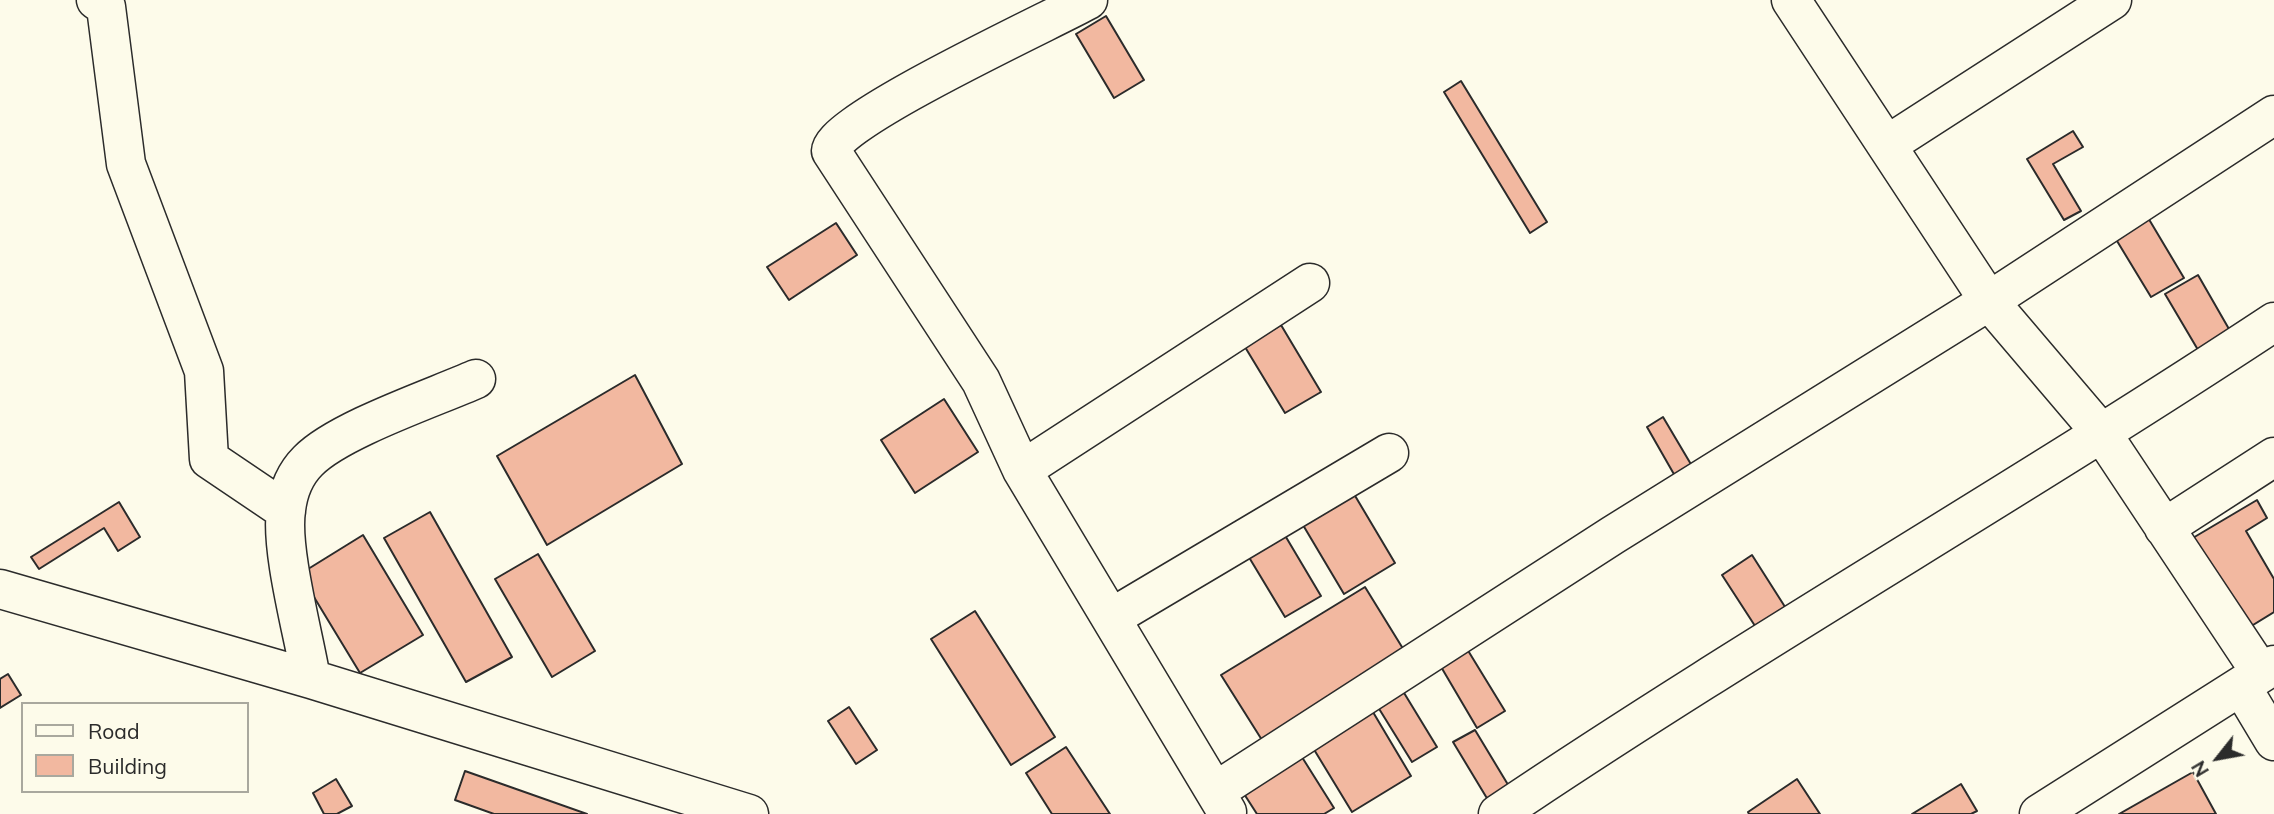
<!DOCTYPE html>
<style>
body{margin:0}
#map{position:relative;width:2274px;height:814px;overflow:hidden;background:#fdfbea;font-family:Mulish,sans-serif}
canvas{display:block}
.legend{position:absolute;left:21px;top:702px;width:228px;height:91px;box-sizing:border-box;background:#fdfbea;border:2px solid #a9a89e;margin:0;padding:9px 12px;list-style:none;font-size:21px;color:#2b2b2b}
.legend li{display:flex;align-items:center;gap:14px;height:35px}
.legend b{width:35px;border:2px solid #a9a89e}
.north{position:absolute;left:2183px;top:723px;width:70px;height:70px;-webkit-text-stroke:5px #fdfbea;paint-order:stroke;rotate:239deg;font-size:19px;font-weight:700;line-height:28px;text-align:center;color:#2b2b2b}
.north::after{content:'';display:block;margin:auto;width:24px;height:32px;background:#2b2b2b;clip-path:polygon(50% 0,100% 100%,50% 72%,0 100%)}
</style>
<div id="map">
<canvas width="2274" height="814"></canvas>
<ul class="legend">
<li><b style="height:9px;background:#fdfbea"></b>Road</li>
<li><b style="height:19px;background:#f2b8a0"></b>Building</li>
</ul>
<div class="north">N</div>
</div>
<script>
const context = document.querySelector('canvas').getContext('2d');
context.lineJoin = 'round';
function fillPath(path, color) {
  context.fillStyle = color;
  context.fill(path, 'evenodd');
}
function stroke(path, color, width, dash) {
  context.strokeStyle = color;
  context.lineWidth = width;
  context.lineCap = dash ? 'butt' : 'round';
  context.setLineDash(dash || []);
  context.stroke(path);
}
const building = new Path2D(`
 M1106 16 1144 80 1114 98 1076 34Z
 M1461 81 1547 222 1530 233 1444 92Z
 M2073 131 2083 147 2053 164 2081 211 2064 220 2027 159Z
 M2147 216 2184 278 2151 297 2114 236Z
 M836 223 857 255 789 300 767 267Z
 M2198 275 2233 336 2201 355 2165 294Z
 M1281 325 1321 392 1285 413 1245 347Z
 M635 375 682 464 547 545 497 456Z
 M944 399 978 452 915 493 881 440Z
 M1663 417 1692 466 1675 476 1647 427Z
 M1351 489 1395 563 1344 594 1300 520Z
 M2257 500 2267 518 2246 531 2274 579V612L2240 633 2186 542Z
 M119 502 140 537 118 551 104 528 39 569 31 557Z
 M430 512 512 657 466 682 384 538Z
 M1280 527 1321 596 1285 617 1244 549Z
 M363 535 423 635 360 673 300 574Z
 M538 554 595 651 552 677 495 579Z
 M1752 555 1787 610 1757 629 1722 575Z
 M1365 587 1410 660 1267 748 1221 675Z
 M975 611 1055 737 1011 765 931 639Z
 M1464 644 1505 711 1477 728 1437 660Z
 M8 674 21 695 0 708V679Z
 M1398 683 1437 747 1412 762 1373 699Z
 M1367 702 1411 776 1352 812 1307 738Z
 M849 707 877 750 856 764 828 721Z
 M1475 730 1510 788 1488 800 1453 742Z
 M1295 746 1334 808 1324 814H1257L1237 783Z
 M1066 747 1110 814H1052L1026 773Z
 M465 771 587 814H494L455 800Z
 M2193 772 2216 814H2119Z
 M336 779 352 806 337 814H324L313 793Z
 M1797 779 1820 814H1749L1748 812Z
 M1961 784 1977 811 1971 814H1912Z`);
fillPath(building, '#f2b8a0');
stroke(building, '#2b2b2b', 2);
const minor = new Path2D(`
 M96 0 106 7 126 164 204 371 209 459 286 511
 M1088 0C1052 20 832 121 831 151L981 381 1022 470 1227 812
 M1791 0 1989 301 2103 435 2261 673
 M1887 145 2112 0
 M1022 470 1310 283
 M2164 528 2274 457
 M0 589 311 679 749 814
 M1111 618 1389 453
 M311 679C304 636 280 550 286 510 288 492 295 474 308 461 338 430 433 398 476 379
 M2241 686 2274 741
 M1216 791 1613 535 1989 301 2274 115
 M1498 814C1752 643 2018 491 2274 322
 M2039 814 2274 665`);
stroke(minor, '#2b2b2b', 41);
stroke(minor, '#fdfbea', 38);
</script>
